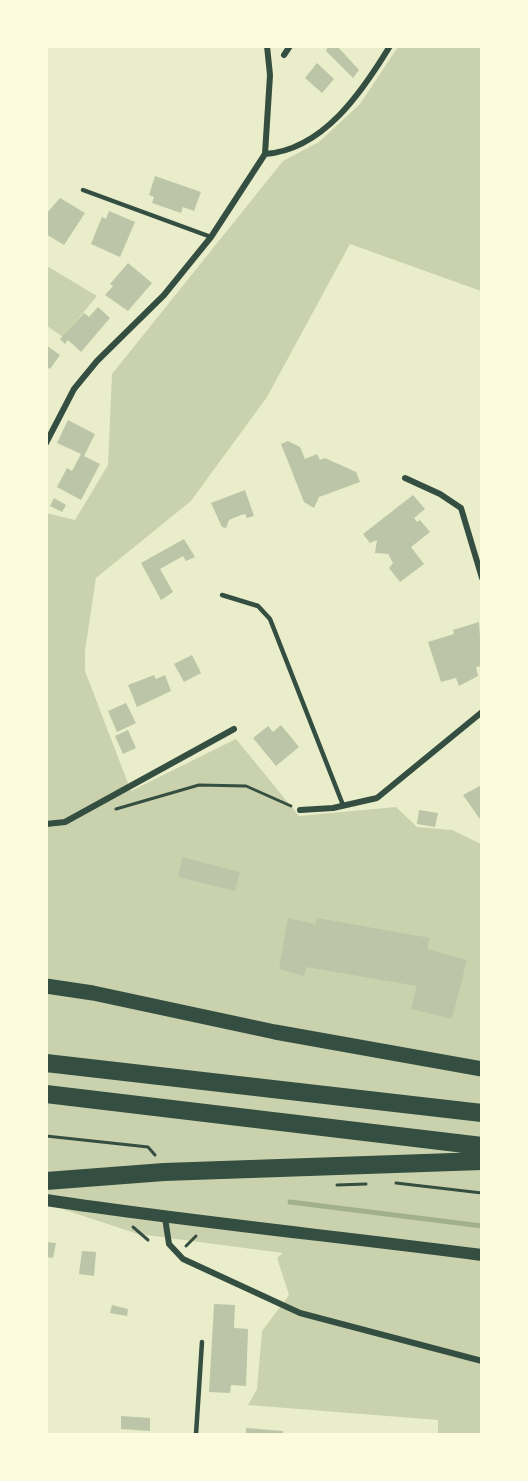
<!DOCTYPE html>
<style>
body{margin:0}
#map{position:relative;width:528px;height:1481px;overflow:hidden;background:#e9edc9;font-family:"IBM Plex Sans",sans-serif}
canvas{display:block}
.frame{position:absolute;inset:0;border:48px solid #fefae0;pointer-events:none}
</style>
<div id="map">
<canvas width="528" height="1481"></canvas>
<div class="frame"></div>
</div>
<script>
const context = document.querySelector('canvas').getContext('2d');
context.lineJoin = 'round';
function fillPath(path, color) {
  context.fillStyle = color;
  context.fill(path, 'evenodd');
}
function stroke(path, color, width, dash) {
  context.strokeStyle = color;
  context.lineWidth = width;
  context.lineCap = dash ? 'butt' : 'round';
  context.setLineDash(dash || []);
  context.stroke(path);
}
fillPath(new Path2D(`
 M398 47H481V291L350 244 267 397 191 501 96 578 85 651V671L131 791 236 739 299 816 396 807 417 827 452 830 481 844V1434H438V1420L248 1405 257 1389 262 1331 289 1295 277 1258 283 1253 138 1234 47 1204 46 513 75 520 108 465 112 374 283 161 319 142 360 104Z
 M47 266 97 296 63 337 47 326Z`), '#cad2ad');
stroke(new Path2D(`
 M290 1202 482 1226`), '#a3b18a', 5);
fillPath(new Path2D(`
 M328 46H337L359 70 353 78 326 51Z
 M317 63 334 79 322 93 305 78Z
 M155 176 201 192 194 211 183 207 181 213 152 203 154 197 149 195Z
 M60 198 85 213 64 245 46 234V214Z
 M109 211 135 222 120 257 91 244 102 217 106 219Z
 M128 263 152 283 128 311 105 295 113 286 110 284Z
 M98 307 110 318 81 352 68 340 65 344 60 339 84 313 89 317Z
 M46 345 60 355 50 369 46 366Z
 M68 420 95 434 84 456 100 464 81 500 57 487 67 468 72 471 81 454 57 443Z
 M288 441 300 447 305 459 317 454 320 460 325 458 356 472 360 482 319 497 314 508 304 502 281 444Z
 M245 490 254 516 247 518 245 514 241 515 229 520 226 528 222 527 211 503Z
 M413 495 425 509 414 518 417 522 420 520 430 532 411 547 424 564 400 582 389 568 393 563 388 554 375 553 377 540 370 543 363 534Z
 M54 498 66 505 62 512 50 506Z
 M184 539 195 557 186 561 183 556 160 569 173 592 161 600 141 563Z
 M479 622 482 666 476 667 478 676 459 686 456 678 441 682 428 642 454 634 453 630Z
 M192 655 201 673 184 682 174 664Z
 M154 675 156 679 165 675 171 691 137 707 128 685Z
 M126 703 136 723 117 732 108 711Z
 M281 725 299 747 276 766 253 738 268 726 273 732Z
 M128 730 136 748 123 754 115 736Z
 M482 785V822L463 795Z
 M419 810 438 813 435 827 417 824Z
 M182 857 240 872 235 891 178 877Z
 M288 918 315 924 317 918 430 938 427 949 467 960 452 1019 411 1009 417 986 306 967 304 976 279 969Z
 M46 1242 56 1243 53 1258 46 1257Z
 M82 1251 96 1252 94 1276 79 1274Z
 M214 1304 235 1305 234 1328 248 1329 246 1386 231 1385 230 1393 209 1392Z
 M112 1305 128 1309 127 1316 110 1313Z
 M121 1416 150 1418V1431L121 1429Z
 M246 1428 283 1431V1434H246Z`), '#bcc5a7');
stroke(new Path2D(`
 M116 809 199 785 246 786 291 806
 M46 1136 139 1146 148 1147 155 1155
 M396 1183 482 1193
 M337 1185 366 1184
 M133 1227 148 1240
 M186 1246 196 1236`), '#344e41', 3);
stroke(new Path2D(`
 M83 190 211 237
 M222 595 258 606 270 619 343 805
 M196 1434 202 1342`), '#344e41', 4.5);
stroke(new Path2D(`
 M284 55 290 46
 M265 154C323 150 362 92 390 46
 M46 443 74 389 97 361 164 295 211 237 265 154 270 75 267 46
 M405 478 440 494 461 508 482 578
 M300 810 333 808 377 798 482 712
 M46 824 65 822 234 729
 M165 1218 169 1244 183 1259 300 1313 482 1361`), '#344e41', 6);
stroke(new Path2D(`
 M46 1200C191 1222 336 1236 482 1255`), '#344e41', 12);
stroke(new Path2D(`
 M46 986 93 993 275 1032 482 1069`), '#344e41', 15);
stroke(new Path2D(`
 M46 1063 482 1113
 M46 1094 482 1146
 M46 1181 164 1172 482 1161`), '#344e41', 18);
</script>
